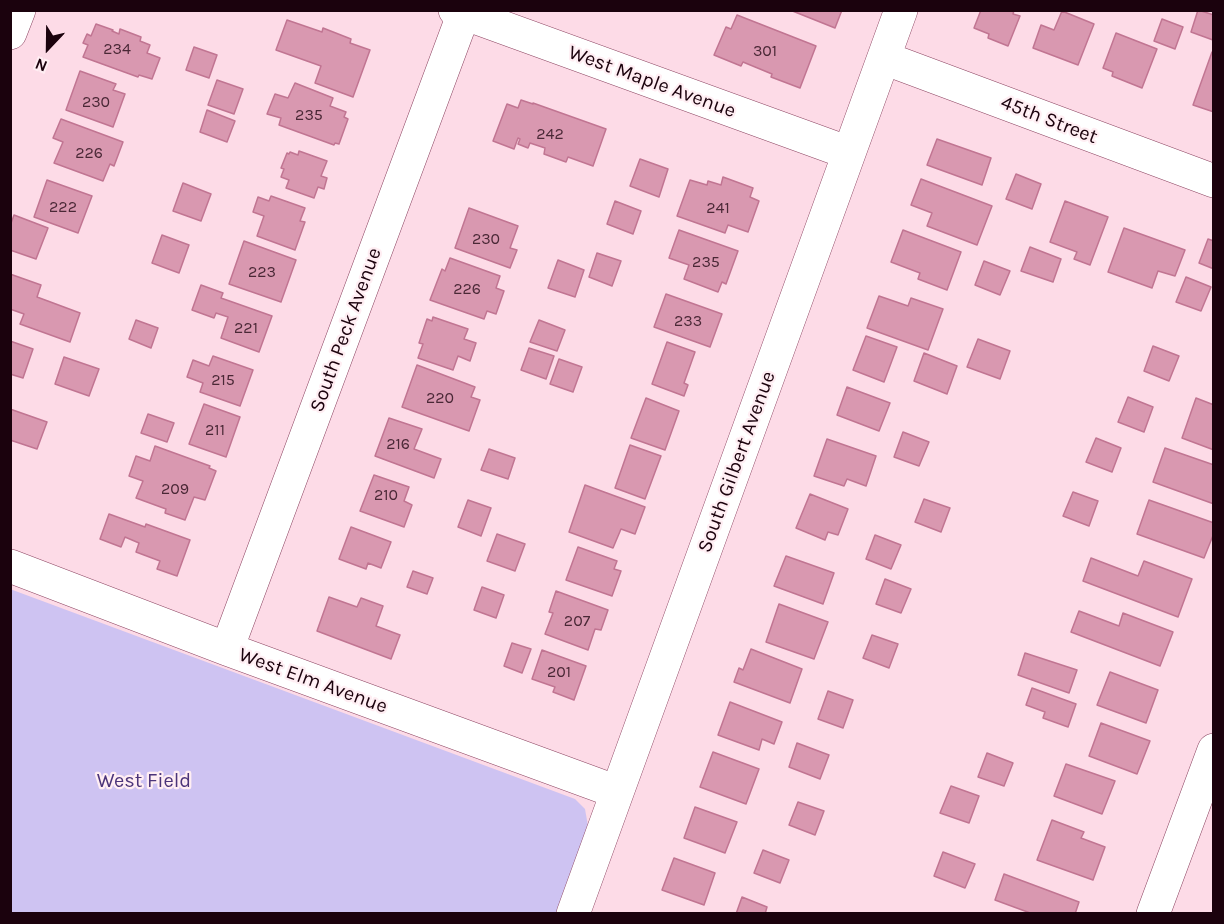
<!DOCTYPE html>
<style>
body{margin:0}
#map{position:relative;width:1224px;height:924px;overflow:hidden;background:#fddbe7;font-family:Karla,sans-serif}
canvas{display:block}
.frame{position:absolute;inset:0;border:12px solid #1b020d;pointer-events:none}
.north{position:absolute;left:18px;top:18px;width:60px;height:60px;-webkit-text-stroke:4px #ffeef3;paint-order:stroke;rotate:202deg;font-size:16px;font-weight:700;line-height:24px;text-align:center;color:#1b020d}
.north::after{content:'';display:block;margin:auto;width:21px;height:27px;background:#1b020d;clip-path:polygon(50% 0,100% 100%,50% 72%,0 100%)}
</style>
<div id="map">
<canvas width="1224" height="924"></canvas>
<div class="frame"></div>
<div class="north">N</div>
</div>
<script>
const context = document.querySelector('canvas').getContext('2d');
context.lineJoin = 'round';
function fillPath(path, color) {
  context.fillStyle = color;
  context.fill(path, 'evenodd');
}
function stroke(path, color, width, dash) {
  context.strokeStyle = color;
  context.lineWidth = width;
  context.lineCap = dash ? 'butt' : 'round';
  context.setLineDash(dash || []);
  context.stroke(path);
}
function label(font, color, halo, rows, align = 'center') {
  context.font = font + ' Karla,sans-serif';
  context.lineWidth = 4.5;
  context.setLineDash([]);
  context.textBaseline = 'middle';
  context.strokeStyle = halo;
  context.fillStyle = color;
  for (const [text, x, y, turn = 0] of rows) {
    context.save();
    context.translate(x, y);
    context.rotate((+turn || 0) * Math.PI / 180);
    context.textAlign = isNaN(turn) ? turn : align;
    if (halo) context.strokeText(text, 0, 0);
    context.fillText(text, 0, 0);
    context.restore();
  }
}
fillPath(new Path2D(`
 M10 589 575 799 585 809 588 826 556 913H11Z`), '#cec3f2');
const building = new Path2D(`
 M790 10H842L835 28Z
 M981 10H1014L1013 14 1020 16 1008 46 988 38 989 34 974 28Z
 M1198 10 1214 15 1213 40 1191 32Z
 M1062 11 1094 24 1078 65 1033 48 1041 25 1054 30Z
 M737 15 816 46 800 88 771 77 772 74 743 62 741 66 714 55 726 27 731 29Z
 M1162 19 1183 27 1175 49 1154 41Z
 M287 20 322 32 323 28 351 39 350 43 370 50 353 97 315 83 321 66 276 50Z
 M96 24 113 30 112 31 119 34 120 29 141 37 140 41 150 45 147 53 160 58 152 79 139 75 138 77 83 57 88 45 83 43 87 34 91 36Z
 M1116 33 1157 49 1142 88 1112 76 1113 72 1103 68Z
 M194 47 217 55 209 78 186 70Z
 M1212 52 1214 53V112L1193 105Z
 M80 71 116 84 113 90 125 94 113 127 66 110Z
 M217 80 243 89 234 114 208 105Z
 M295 83 333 98 330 106 346 112 344 117 348 119 339 144 335 143 334 145 279 125 281 118 267 114 275 94 288 98Z
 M521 100 533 104V103L606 129 593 166 568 157 566 162 544 154 545 148 530 143 528 148 518 144 520 139 518 138 514 149 493 141 507 104 518 108Z
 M207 110 235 121 227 142 200 132Z
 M61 119 123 142 114 166 110 164 103 181 54 163 63 142 53 138Z
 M937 139 991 158 982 185 927 165Z
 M299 151 327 161 321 176 327 178 324 189 318 187 314 198 286 188 289 180 281 177 284 169 281 168 287 153 289 154 290 152 298 155Z
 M640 159 668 169 659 197 630 186Z
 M1016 174 1041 184 1032 209 1006 199Z
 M723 177 753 188 750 197 759 201 748 232 728 225 725 233 677 216 690 180 707 185 708 181 721 185Z
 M921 179 992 206 977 245 927 226 932 213 911 205Z
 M47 180 92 196 78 233 34 217Z
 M183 183 211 194 201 221 173 211Z
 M271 196 305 208 300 221 305 222 295 250 257 236 264 216 253 212 258 197 269 201Z
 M615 201 641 211 633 234 607 224Z
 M1065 201 1108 217 1090 265 1074 259 1077 252 1050 242Z
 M469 208 518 226 510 248 517 250 510 268 455 248Z
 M14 215 48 228 36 259 10 250V226Z
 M1124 228 1185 250 1175 276 1158 271 1152 288 1108 272Z
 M679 230 738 251 726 284 722 282 718 292 684 279 689 265 669 258Z
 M903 230 961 252 947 290 918 279 920 273 891 262Z
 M162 235 189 245 179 273 152 263Z
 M1208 239 1214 241V269L1199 263Z
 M244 241 296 260 281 302 229 284Z
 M1030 247 1061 259 1053 282 1021 271Z
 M597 253 621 261 612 286 589 277Z
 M450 258 500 276 496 288 504 291 496 314 487 311 484 319 430 300 442 269 445 271Z
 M558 260 584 270 575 297 548 288Z
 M984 261 1010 271 1000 295 975 285Z
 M10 274 41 285 37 297 80 313 70 342 20 324 24 314 10 309Z
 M1186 277 1211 287 1201 311 1176 302Z
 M201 285 223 293 221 298 272 316 259 352 221 338 228 317 216 313 214 318 192 310Z
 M666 294 722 314 710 347 654 327Z
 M879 296 908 306 911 298 943 309 928 350 867 328Z
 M433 317 468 329 464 339 476 343 470 361 458 356 453 370 418 358 423 344 419 343 427 319 432 321Z
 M136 320 158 328 151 348 129 339Z
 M539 320 565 330 557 351 530 342Z
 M866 336 897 347 884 382 853 370Z
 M978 339 1010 351 1000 379 967 367Z
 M10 341 33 349 23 378 10 374Z
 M667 342 695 352 684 383 688 385 684 396 652 384Z
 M1153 346 1179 356 1169 381 1144 371Z
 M529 348 554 356 546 379 521 370Z
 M924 353 957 366 947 394 914 381Z
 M213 356 253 370 240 406 200 392 203 383 187 377 193 360 209 366Z
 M64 357 99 369 89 396 55 384Z
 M559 359 582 367 573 392 550 384Z
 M417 365 475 387 471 397 480 400 469 431 402 407Z
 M847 387 890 403 879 431 837 415Z
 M1128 397 1153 407 1144 432 1118 422Z
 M646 398 679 411 665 450 631 438Z
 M1196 398 1214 405V450L1182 438Z
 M204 404 240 417 226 457 189 444Z
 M10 409 47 422 37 449 10 440Z
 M148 414 174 423 167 442 141 433Z
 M389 418 422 429 414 449 441 459 434 478 375 456Z
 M903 432 929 442 919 466 894 457Z
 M1096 438 1121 448 1112 472 1086 462Z
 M827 439 876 456 866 486 847 479 844 486 814 476Z
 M630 445 661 456 645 499 615 488Z
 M155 446 210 466 209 468 216 471 205 500 194 497 185 520 165 513 166 509 136 498 143 481 129 476 136 456 150 461Z
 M1165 448 1214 465V504L1153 482Z
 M489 449 515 458 508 479 481 470Z
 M374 475 409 487 404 501 412 505 404 527 360 511Z
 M585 485 645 507 635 534 621 529 613 548 569 532Z
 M1073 492 1098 501 1089 526 1063 516Z
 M810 494 848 509 838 535 828 532 825 540 796 528Z
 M924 499 950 508 941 532 915 522Z
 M468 500 491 508 481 536 458 527Z
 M1149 500 1214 523V533L1204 558 1137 534Z
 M109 514 145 527 146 524 190 540 177 576 157 569 160 561 136 552 139 543 125 537 121 547 100 539Z
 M351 527 391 542 381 568 368 563 366 569 339 559Z
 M497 534 525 544 515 571 487 561Z
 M875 535 901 545 891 569 866 559Z
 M578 547 617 561 614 569 621 571 612 596 566 580Z
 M786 556 834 573 823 604 774 586Z
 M1091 558 1138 576 1144 561 1192 579 1178 617 1083 581Z
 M413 571 433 578 427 594 407 587Z
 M885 579 911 589 901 613 876 604Z
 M482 587 504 595 496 618 474 610Z
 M556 591 608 610 601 630 595 629 588 650 545 634 553 613 549 612Z
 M329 597 357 607 361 598 383 606 376 626 400 635 391 659 317 631Z
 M779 604 828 622 814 659 766 642Z
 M1079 611 1119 626 1123 613 1173 632 1160 666 1071 632Z
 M872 635 898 644 889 668 863 658Z
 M512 643 531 649 522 673 504 666Z
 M751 649 802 669 790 703 734 682 739 668 743 670Z
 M542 650 586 666 574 700 553 692 555 687 532 679Z
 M1025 653 1077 670 1069 693 1018 675Z
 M1110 672 1158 690 1146 723 1097 705Z
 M1032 688 1076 704 1068 727 1043 718 1045 712 1026 705Z
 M828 691 853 700 843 728 818 719Z
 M730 702 782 722 774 744 762 739 759 750 718 735Z
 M1101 723 1150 741 1137 774 1089 756Z
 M797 743 829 755 820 779 789 767Z
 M713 752 759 769 746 804 700 787Z
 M987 753 1013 763 1004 786 978 777Z
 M1066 764 1115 781 1102 814 1054 796Z
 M951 786 979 796 969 823 940 813Z
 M798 802 824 811 815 835 789 825Z
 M695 807 737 822 725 853 684 838Z
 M1052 820 1084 832 1081 838 1105 847 1093 880 1037 860Z
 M763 850 789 860 780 883 754 873Z
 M943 852 975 864 965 888 934 876Z
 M674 858 715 873 704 905 662 890Z
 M1004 874 1079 902 1075 914H1033L995 900Z
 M742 897 767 907 765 914H736Z`);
fillPath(building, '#d998b0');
stroke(building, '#c17592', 1.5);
const minor = new Path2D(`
 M455 10 849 153
 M10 33 19 10
 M884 58 1214 181
 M10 566 227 649 617 792
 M227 649 465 10
 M573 914 901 10
 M1153 914 1214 750`);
stroke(minor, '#8d4663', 34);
stroke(minor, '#fff', 33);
label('16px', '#4a2836', null, [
 ["234",117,49],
 ["301",765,51],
 ["230",96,102],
 ["235",309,115],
 ["242",550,134],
 ["226",89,153],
 ["222",63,207],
 ["241",718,208],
 ["230",486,239],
 ["235",706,262],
 ["223",262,272],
 ["226",467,289],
 ["233",688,321],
 ["221",246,328],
 ["215",223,380],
 ["220",440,398],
 ["211",215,430],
 ["216",398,444],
 ["209",175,489],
 ["210",386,495],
 ["207",577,621],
 ["201",559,672]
]);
label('20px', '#1b020d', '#ffeef3', [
 ["West Maple Avenue",652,82,20],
 ["45th Street",1049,120,21],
 ["South Peck Avenue",346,330,-70],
 ["South Gilbert Avenue",737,462,-70],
 ["West Elm Avenue",313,681,20]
]);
label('20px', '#4b347a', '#ffeef3', [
 ["West Field",144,781]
]);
</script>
